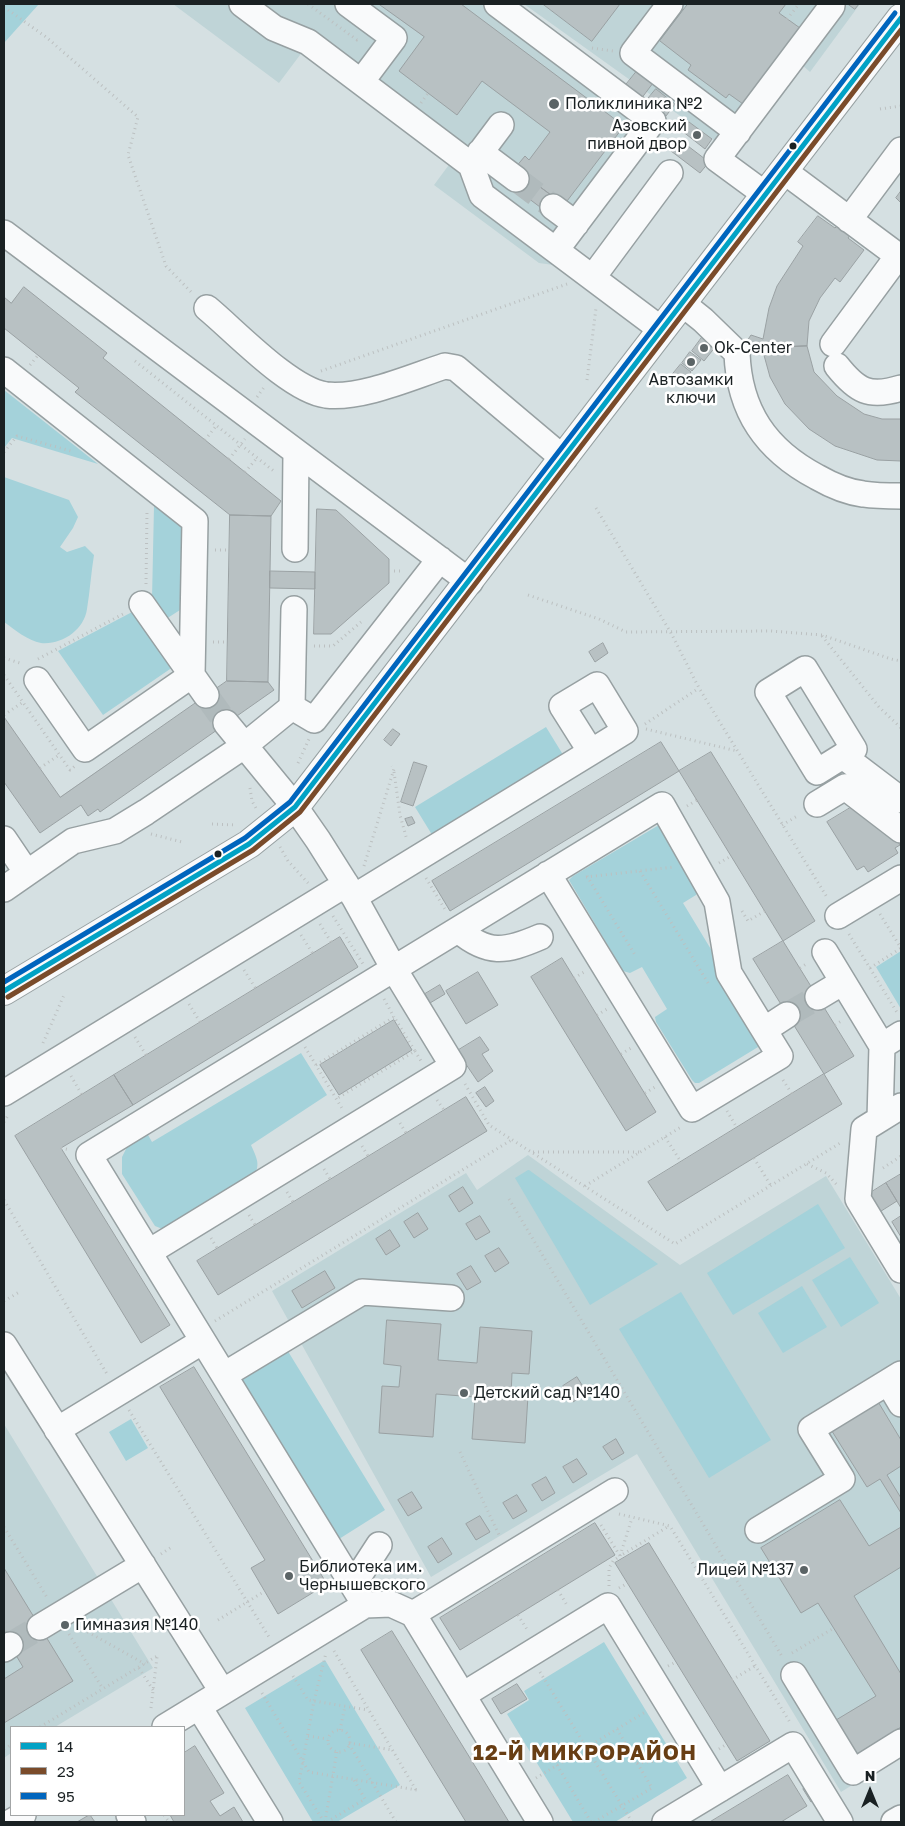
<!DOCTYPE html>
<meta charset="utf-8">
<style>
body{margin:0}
#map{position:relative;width:905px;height:1826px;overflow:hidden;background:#d5e0e2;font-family:"Golos Text",sans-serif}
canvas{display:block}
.frame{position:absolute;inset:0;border:5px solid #1a2123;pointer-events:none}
.legend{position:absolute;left:10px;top:1726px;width:175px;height:90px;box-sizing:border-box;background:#fff;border:1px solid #a3a6a7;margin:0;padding:6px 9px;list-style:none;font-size:15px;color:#1a2123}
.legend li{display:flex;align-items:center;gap:10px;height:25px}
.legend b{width:25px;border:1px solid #a3a6a7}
.north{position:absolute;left:845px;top:1766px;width:50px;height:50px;-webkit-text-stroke:4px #fff;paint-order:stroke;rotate:0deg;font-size:14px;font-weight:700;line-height:20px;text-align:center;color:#1a2123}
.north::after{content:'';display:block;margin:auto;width:18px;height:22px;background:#1a2123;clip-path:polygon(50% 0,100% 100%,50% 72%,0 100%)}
</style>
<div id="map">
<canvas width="905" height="1826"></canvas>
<div class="frame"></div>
<ul class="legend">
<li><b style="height:6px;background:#01a2c5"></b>14</li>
<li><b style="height:6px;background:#7a4b2a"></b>23</li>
<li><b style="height:6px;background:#0065bd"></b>95</li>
</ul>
<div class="north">N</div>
</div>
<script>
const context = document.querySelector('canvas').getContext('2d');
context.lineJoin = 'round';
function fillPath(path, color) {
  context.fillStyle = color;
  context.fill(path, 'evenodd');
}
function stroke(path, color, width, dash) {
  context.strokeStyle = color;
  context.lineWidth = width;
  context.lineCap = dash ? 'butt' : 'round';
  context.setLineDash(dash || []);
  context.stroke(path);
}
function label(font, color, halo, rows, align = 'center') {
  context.font = font + ' "Golos Text",sans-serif';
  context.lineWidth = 5;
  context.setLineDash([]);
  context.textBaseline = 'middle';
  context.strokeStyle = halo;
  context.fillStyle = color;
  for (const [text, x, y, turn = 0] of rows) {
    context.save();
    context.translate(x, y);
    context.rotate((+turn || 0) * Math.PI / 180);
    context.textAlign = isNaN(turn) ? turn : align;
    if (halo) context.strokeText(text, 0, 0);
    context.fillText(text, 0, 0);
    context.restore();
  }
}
fillPath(new Path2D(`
 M173 4H513L670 121 561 266 539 263 434 185 451 162 303 51 279 83Z
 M524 4H860L810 72 801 64 732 153Z
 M528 1155 680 1265 826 1176 901 1299V1755L841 1792 637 1454 431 1577 272 1291 466 1173 477 1190Z
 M4 1424 153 1668 55 1727H11V1753L4 1758Z`), '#bfd4d7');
fillPath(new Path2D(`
 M4 4H39L4 43Z
 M4 390 98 464 12 438 4 448Z
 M4 477 69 500 78 517 73 528 60 547 67 552 85 546 94 555C91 573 90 591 87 609 84 630 62 645 41 643 28 641 14 629 4 622Z
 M154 506 182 527 180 610 166 619 152 599Z
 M134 611 173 667 103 715 58 651Z
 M546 727 565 758 434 838 415 807Z
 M659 825 699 890 696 895 683 903 764 1037 763 1044 699 1083H695L692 1080 656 1022 655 1017 667 1009 642 967 630 973 623 971 569 880 573 876Z
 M901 951V1009L876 967Z
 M301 1053 327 1095 251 1145C257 1159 261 1164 253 1178L165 1230 155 1226 122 1174V1157L128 1145 147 1133 152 1142Z
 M528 1170H529L658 1264 590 1305 515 1178Z
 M818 1204 845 1248 733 1315 707 1273Z
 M850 1257 879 1303 841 1327 812 1280Z
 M802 1286 827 1327 783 1353 758 1313Z
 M681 1292 771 1440 709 1478 619 1329Z
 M286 1348 385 1510 339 1539 239 1376Z
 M131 1419 148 1448 126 1461 109 1432Z
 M604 1642 687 1778 615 1822H573L507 1714 529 1700 524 1691Z
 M325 1660 400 1785 337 1822H313L245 1708Z`), '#a4d2da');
const building = new Path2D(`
 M379 4H461L624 126 564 205 515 168 525 156 529 160 550 132 482 81 457 115 399 71 424 37Z
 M543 4H620L592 41Z
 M688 4H786L779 13 800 28 743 104 729 94 726 98 688 70 691 65 660 41Z
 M848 4H859L855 9Z
 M637 71 653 83 641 99 625 86Z
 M656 89 675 104 666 116 646 101Z
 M689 122 712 139 705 149 682 131Z
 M680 140 709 162 700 173 671 151Z
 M521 173 558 200 548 213 512 186Z
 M901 191V203L896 198Z
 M818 216 835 228 837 226 850 235 848 238 864 250 840 282 835 278 820 298 809 321 807 346 762 348 755 355 743 347 751 335 763 339 769 308 777 286 803 246 798 242Z
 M24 287 107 353 103 358 281 501 271 516 230 515 75 392 79 388 4 328V297L11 303Z
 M703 336 716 346 704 361 692 351Z
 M807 346 814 372 837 396 864 414 882 419H901V461L877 460 835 446 809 429 785 404 770 377 762 348Z
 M690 352 701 360 692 371 682 363Z
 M681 364 691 372 683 383 672 375Z
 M317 509 336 510 389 559V583L331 634H314Z
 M230 515 271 516 268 682 227 681Z
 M270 571 315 572V589L270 588Z
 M603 643 608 653 595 662 589 652Z
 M227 681 268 682 274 690 100 812 98 809 88 816 81 805 40 833 4 782V717L60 797Z
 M393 729 400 734 391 746 384 740Z
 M661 742 679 771 450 911 432 881Z
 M711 752 815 921 783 941 679 771Z
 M414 762 427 766 413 806 401 802Z
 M860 802 875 827 885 821 900 845 895 848 898 853 868 872 864 866 857 870 827 822Z
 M412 817 415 823 408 826 405 819Z
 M340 937 358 967 133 1105 114 1075Z
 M783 941 854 1056 824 1074 753 959Z
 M562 958 656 1112 626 1131 531 977Z
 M478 972 498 1005 466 1024 446 991Z
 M440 985 445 994 430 1003 425 994Z
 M394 1020 412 1050 339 1095 320 1065Z
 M480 1037 489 1050 482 1054 493 1071 478 1082 457 1051Z
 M824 1074 842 1104 667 1211 648 1182Z
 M114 1075 133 1105 61 1148 170 1325 141 1343 15 1136Z
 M485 1087 494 1101 486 1107 476 1093Z
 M466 1097 487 1131 218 1295 197 1261Z
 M901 1174V1208L886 1183Z
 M886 1183 897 1201 878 1213 867 1195Z
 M463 1187 473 1203 459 1212 449 1196Z
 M418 1213 428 1229 414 1238 404 1222Z
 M480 1216 490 1232 476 1240 466 1224Z
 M901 1216V1237L892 1222Z
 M390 1230 400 1246 386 1255 376 1239Z
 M499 1248 509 1263 495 1272 485 1256Z
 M471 1266 481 1282 467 1290 457 1274Z
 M325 1271 335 1288 302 1308 292 1291Z
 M387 1320 441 1324 438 1360 477 1363 480 1327 532 1331 529 1374 512 1373 511 1395 528 1396 525 1443 472 1439 475 1397 436 1394 433 1437 379 1433 382 1386 399 1387 401 1366 384 1364Z
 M194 1367 327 1584 278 1614 251 1568 265 1560 160 1387Z
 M577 1377 587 1393 573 1402 563 1386Z
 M877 1400 901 1440V1466L887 1475 901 1498V1513L880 1479 867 1487 830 1428Z
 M616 1439 624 1453 612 1460 603 1447Z
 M577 1459 587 1474 573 1483 563 1467Z
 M546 1477 555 1493 542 1501 532 1485Z
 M412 1492 422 1508 408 1516 398 1500Z
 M517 1495 527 1511 513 1519 503 1503Z
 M840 1500 869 1546 901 1527V1567L854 1596 901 1674V1727L857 1754 836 1720 876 1696 818 1603 801 1613 761 1548Z
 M480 1516 490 1532 476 1540 466 1524Z
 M595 1523 615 1555 460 1650 440 1618Z
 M442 1538 452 1554 438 1563 428 1547Z
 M649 1543 770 1741 737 1761 615 1563Z
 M4 1568 73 1681 4 1723V1679L23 1667 4 1635Z
 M392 1631 478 1771 509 1822H466L361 1650Z
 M517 1684 527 1699 501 1714 492 1699Z
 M195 1746 224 1793 210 1801 220 1816 234 1807 243 1822H174L170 1815H184V1753Z
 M788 1775 807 1806 781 1822H710Z
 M810 1785 818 1798 811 1802 803 1789Z
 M90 1815 95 1822H77L89 1815Z`);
fillPath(building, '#b8c1c3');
stroke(building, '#9aa1a3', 1);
stroke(new Path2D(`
 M516 179 553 207
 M206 695 226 723
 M787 1015 818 997
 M10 1645 40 1627`), '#b0babc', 25, [25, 12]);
const minor = new Path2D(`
 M242 4 274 28 308 42 471 165 482 195 662 330
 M348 4 394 38 361 82
 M497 4 653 121 556 250
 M670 4 633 53 738 132
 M480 152 516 179
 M471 165 501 125
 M784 171 901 258
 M766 195 717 159 832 6 830 4
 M553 207 576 224
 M849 220 901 150
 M4 233 470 582
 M593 277 670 173
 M683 304 703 320 737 353C739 411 766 450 817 477 831 485 847 492 863 494 876 496 889 496 901 496
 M207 308C236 332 290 390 326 395 362 399 411 377 445 366L456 368 564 459
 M833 344 898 256
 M837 366C857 391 869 398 901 388
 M4 370 195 521 192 675 85 749 37 680
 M295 549 296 453
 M142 604 206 695
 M805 669 854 749 817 772 768 692Z
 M292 707 294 609
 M843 756 901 800
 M817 804 845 787 901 830
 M4 839 27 873
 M548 874 692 1109 780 1056 764 1030
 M4 889 73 841 115 831 146 812 244 746 292 707 314 720 440 559
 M354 897 591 752 625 731 597 685 562 706 591 752
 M838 916 901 878
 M458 930C488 955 505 952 540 937
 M825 952 882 1046 880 1119
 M818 997 843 982
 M882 1046 901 1034
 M4 1093 346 884
 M901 1106 864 1129 858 1199 901 1270
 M149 1252 453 1066 394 969 354 897 318 840 295 807 226 723
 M4 1345 222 1691
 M901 1374 888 1382 901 1404
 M224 1375 362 1292 451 1298
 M57 1430 203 1341
 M758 1530 842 1479 811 1429 888 1382
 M353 1585 379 1545
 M365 1605 89 1155 662 805 717 902 729 973 764 1030 787 1015
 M413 1614 615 1491
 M40 1627 143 1565
 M4 1649 10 1645
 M794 1675 853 1772 901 1742
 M463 1695 608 1606 720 1789
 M199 1707 270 1822
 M165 1727 365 1605 391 1604 413 1614 540 1822
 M129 1815 133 1822
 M11 1822 23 1815
 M665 1822 793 1745 840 1822
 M894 1822 901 1818`);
const major = new Path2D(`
 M4 991 249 844 295 807 901 18`);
stroke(minor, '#97a0a2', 28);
stroke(major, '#97a0a2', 30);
stroke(new Path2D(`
 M308 4 357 40 359 38
 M4 7 46 37 138 117 128 155 166 266 193 294
 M787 19 799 4
 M592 48 613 51
 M421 103 428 93
 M880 109 901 106
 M135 361 275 472
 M30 365 38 355
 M321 371 567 284
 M587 380 596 308
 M257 397 265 386
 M205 440 216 426
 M4 452 17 436 71 451
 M229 459 245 439
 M245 472 257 458
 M596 508 671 633 699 688 828 899
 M215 550H229
 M389 571H403
 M146 584 147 510
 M528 595 599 619 626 632 771 631 822 635 891 659 901 661
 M822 636 879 707 901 728
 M213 642H227
 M314 646H333L361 622
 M4 658 23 664
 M38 659 123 614
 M4 675 70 770 75 766
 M4 715 23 702
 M645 724 699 688
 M646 729 737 751
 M298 763 309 739
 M40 768 59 755
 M394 772 400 815 407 840
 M250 788 252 801 257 810
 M687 806 697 800
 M212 824 236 825
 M782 825 799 815
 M151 834 182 842
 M280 847 288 861 308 883
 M719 863 731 856
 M364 866 394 769 392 766
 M640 871 708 983
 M587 876 635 955
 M586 877 674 867
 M426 878 446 911
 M742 911 748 921 765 911
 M880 914 901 948
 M333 916 363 964
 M320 924 331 942
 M849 934 898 1014
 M301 935 313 954
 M800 968 808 963
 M870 968 901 948
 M244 970 256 989
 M574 978 584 972
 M384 999 394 1017
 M189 1004 200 1022
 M597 1015 607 1009
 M835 1025 843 1020
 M135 1037 146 1055
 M43 1043 64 995
 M305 1047 343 1110
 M415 1051 421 1061
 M621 1054 631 1048
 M316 1065 394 1017 415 1051 336 1099
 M71 1076 82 1095
 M783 1080 792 1094
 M465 1084 489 1125 675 1244 842 1142
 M645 1093 655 1087
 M437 1100 444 1110
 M727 1111 737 1128
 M4 1122 9 1114
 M400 1123 406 1133
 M665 1137 681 1162
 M362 1146 368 1156
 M61 1148 70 1150
 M533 1152H639
 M754 1158 771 1186
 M807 1164 826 1173 838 1186
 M883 1168 901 1156
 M324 1169 330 1179
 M585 1186 681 1127
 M287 1192 293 1202
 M509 1199 783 1658
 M4 1200 107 1374
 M249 1215 255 1225
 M211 1238 217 1248
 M4 1301 21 1291
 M215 1321 513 1139
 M129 1410 269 1637
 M460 1452 500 1537
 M619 1514 670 1526 791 1724
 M601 1525 620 1556 669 1526
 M4 1527 48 1599
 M161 1554 173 1546
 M609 1586V1568L613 1561 620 1556 632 1518
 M619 1588 628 1583
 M558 1590 568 1607
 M518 1615 528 1631
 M218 1620 265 1591
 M79 1627 145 1664
 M69 1634 103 1689
 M334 1651 416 1790
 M792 1653 834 1628
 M668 1666 676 1662
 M139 1668 153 1690
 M540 1672 632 1822
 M293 1676 308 1700 368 1710
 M732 1680 755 1666
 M262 1693 309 1772 417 1790
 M151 1708 157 1657
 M40 1727 157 1656
 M340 1730 345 1706
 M328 1741a11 11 0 1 1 22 0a11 11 0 1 1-22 0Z
 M308 1736 328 1739
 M349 1743 393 1750
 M349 1744 396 1822
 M4 1749 11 1745
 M719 1749 727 1744
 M637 1763 676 1759
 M557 1765 591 1822
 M536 1778 647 1711
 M164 1815 169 1822
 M324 1822 299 1782 314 1701 326 1653
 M325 1822 337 1751
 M327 1822 365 1799 354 1780
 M594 1822 652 1788 617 1729`), '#bcc0c1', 3, [1, 4]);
stroke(minor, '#f9fafb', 25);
stroke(major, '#f9fafb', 28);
stroke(new Path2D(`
 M4 991 249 844 295 807 901 18`), '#01a2c5', 5);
stroke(new Path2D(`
 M8 997 253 850 300 812 901 30`), '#7a4b2a', 5);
stroke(new Path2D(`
 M4 982 245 838 290 802 895 13`), '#0065bd', 5);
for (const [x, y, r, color] of [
 [554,104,6,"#5b6466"],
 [697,135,5,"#5b6466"],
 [793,146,4.5,"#1a2123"],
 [704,348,5,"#5b6466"],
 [691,362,5,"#5b6466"],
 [218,854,4.5,"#1a2123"],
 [464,1393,5,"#5b6466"],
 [804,1570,5,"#5b6466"],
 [289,1576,5,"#5b6466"],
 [65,1625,5,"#5b6466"]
]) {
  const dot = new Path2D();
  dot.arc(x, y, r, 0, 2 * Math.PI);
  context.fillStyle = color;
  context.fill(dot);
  stroke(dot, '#fff', 2);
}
label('16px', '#1a2123', '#fff', [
 ["Поликлиника №2",565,104],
 ["Азовский",687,126,"right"],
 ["пивной двор",687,144,"right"],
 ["Ok-Center",714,348],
 ["Автозамки",691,380,"center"],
 ["ключи",691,398,"center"],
 ["Детский сад №140",474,1393],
 ["Библиотека им.",299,1567],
 ["Чернышевского",299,1585],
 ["Лицей №137",794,1570,"right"],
 ["Гимназия №140",75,1625]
], 'left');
context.letterSpacing = '1px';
label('bold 21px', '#683e14', '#fff', [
 ["12-Й МИКРОРАЙОН",585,1753]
]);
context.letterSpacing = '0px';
</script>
